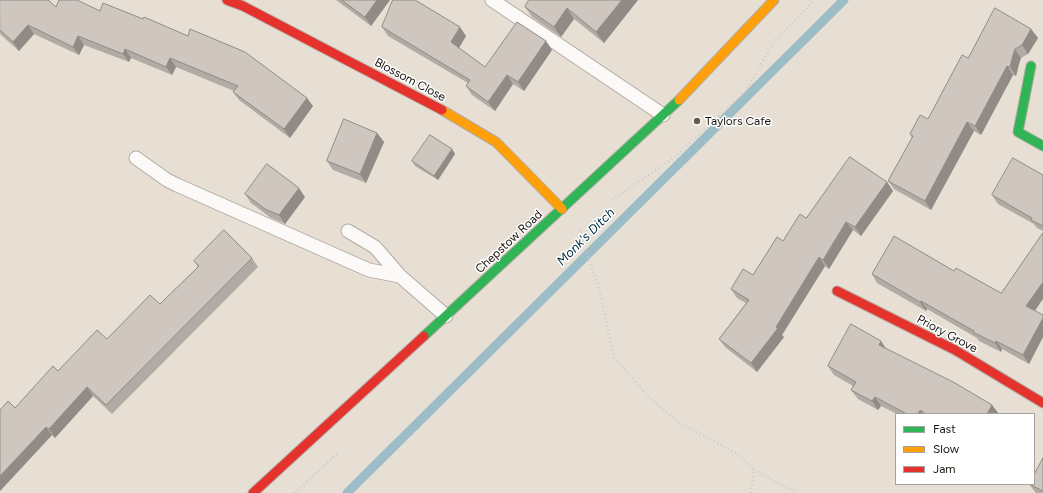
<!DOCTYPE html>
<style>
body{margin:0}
#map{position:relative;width:1043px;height:493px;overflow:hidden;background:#e7dfd3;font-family:Figtree,sans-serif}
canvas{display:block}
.legend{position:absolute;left:895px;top:413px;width:140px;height:72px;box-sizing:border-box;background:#fff;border:1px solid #a4a29f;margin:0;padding:5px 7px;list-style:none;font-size:12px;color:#1b160f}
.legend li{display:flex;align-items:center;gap:8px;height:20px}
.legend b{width:20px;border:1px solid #a4a29f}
</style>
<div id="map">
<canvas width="1043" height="493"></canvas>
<ul class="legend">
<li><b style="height:5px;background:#30b455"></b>Fast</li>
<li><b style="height:5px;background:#ff9f0a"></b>Slow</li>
<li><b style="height:5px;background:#e5322d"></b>Jam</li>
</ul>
</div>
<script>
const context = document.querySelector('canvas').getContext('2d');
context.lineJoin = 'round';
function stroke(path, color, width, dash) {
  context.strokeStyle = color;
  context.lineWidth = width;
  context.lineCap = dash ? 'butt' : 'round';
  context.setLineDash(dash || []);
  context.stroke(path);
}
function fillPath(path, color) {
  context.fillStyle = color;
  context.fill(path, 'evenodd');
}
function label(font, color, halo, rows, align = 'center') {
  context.font = font + ' Figtree,sans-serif';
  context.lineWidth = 3;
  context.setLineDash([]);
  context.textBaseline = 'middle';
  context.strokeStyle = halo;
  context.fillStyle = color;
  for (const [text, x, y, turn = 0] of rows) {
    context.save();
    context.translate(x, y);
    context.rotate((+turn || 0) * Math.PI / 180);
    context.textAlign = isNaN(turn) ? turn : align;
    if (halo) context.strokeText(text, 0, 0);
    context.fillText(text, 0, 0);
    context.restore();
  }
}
stroke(new Path2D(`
 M347 493 844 0`), '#9cbcc8', 9);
const lane = new Path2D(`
 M492 0 663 115
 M136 158 167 180 177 185 369 270 400 276
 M348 231 375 247 400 276 446 316`);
const fast = new Path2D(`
 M1031 66 1018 132 1043 146
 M424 336 679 100`);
const slow = new Path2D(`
 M679 100 774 0
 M442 110 496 142 562 209`);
const jam = new Path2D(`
 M227 0 243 6 442 110
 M837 291 955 350 1043 403
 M253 493 424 336`);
stroke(lane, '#b3aca3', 15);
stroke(fast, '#b3aca3', 11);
stroke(slow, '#b3aca3', 11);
stroke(jam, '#b3aca3', 11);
stroke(new Path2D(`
 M612 200 675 157 746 91 774 42 814 0
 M579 230 599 289 614 357 648 397 680 423 737 454 754 470 751 493
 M754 470 797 493
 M295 493 337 454`), '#cdcbc7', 2.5, [1, 3]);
stroke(lane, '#fbfaf8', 13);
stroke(fast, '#30b455', 9);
stroke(slow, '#ff9f0a', 9);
stroke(jam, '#e5322d', 9);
fillPath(new Path2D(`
 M0 0 100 11 313 106 290 138 239 100 233 92 234 91 176 67 172 75 131 58 129 62 84 45 79 55 34 34 19 51 0 34Z
 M336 0H390L371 26Z
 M638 0 604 43 574 19 561 37 532 17 525 7Z
 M382 27 466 36 459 48 485 67 546 41 552 50 524 91 513 84 495 111 472 95 466 86 468 83 388 36Z
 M1031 29 1038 38 1028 54 1021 58 1019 64 1016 76 1013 75 981 135 974 131 931 210 894 189 888 181 912 138 910 134 928 119 968 58Z
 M377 133 384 142 366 183 333 170 327 161Z
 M452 149 455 154 438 180 415 166 412 161Z
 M1043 175V231L1037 228 1034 224 998 204 992 195Z
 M887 182 893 191 861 236 853 230 829 269 825 266 782 335 784 337 757 372 725 347 719 339 746 303 737 298 731 289 753 275 783 241 806 218Z
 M245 194 305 197 285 224 271 218 251 203Z
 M252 258 258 267 112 414 93 396 55 438 52 435 0 491V410L15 408 58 371 160 304 198 267 194 261Z
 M954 271 1001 293 1043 315V337L1029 364 1002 349 1001 352 979 341 977 338 927 309 926 311 877 283 872 274Z
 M887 349 992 405 999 414H897L881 406 878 410 858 399 851 390 853 386 834 375 828 366Z
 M1043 458V493H1036L1029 484Z`), '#b2aaa4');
fillPath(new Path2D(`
 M377 0H390L371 26 365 17Z
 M622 0H638L604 43 596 32Z
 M567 8 574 19 561 37 554 27Z
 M28 25 34 34 19 51 13 42Z
 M460 27 466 36 457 51 451 42Z
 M1031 29 1038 38 1028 54 1022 45Z
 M78 36 84 45 79 55 73 47Z
 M546 41 552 50 524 91 518 82Z
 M125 49 131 58 129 62 123 54Z
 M1015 49 1021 58 1019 64 1016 76 1010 67 1013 55Z
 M170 58 176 67 172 75 166 67Z
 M1007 66 1013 75 981 135 975 126Z
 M507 75 513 84 495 111 488 102Z
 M307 98 313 106 290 138 284 129Z
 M967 122 974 131 931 210 925 201Z
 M377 133 384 142 366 183 360 174Z
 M452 149 455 154 438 180 434 176Z
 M887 182 893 191 861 236 855 227Z
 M299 188 305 197 285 224 279 215Z
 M846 222 853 230 829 269 823 260Z
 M819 257 825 266 782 335 784 337 757 372 751 363 776 327Z
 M1043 282V299L1032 315 1026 306Z
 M921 301 927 309 926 311 920 302Z
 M1043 318V337L1029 364 1023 355Z
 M881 341 887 350 879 345Z
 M996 341 1002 349 1001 352 995 343Z
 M87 387 93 396 55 438 49 429Z
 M875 397 881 406 878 410 872 401Z
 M992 405 999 414H987Z
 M920 410 923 414H918Z
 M46 427 52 435 0 491V476Z`), '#918b86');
const building = new Path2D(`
 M0 0H48L56 7 59 0H77L100 11 103 3 143 19 144 17 188 36 190 29 245 52 307 98 284 129 233 92 238 86 170 58 166 67 125 49 123 54 78 36 73 47 28 25 13 42 0 30Z
 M342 0H377L365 17Z
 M393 0H415L460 27 451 42 485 67 517 22 546 41 518 82 507 75 488 102 466 86 470 80 382 27Z
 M529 0H622L596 32 567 8 554 27 525 7Z
 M995 8 1031 29 1022 45 1015 49 1013 55 1010 67 1007 66 975 126 967 122 925 201 888 181 913 136 910 134 920 115 928 119 962 55 968 58Z
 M344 119 377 133 360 174 327 161Z
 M430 135 452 149 434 176 412 161Z
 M850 157 887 182 855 227 846 222 823 260 819 257 776 327 778 328 751 363 719 339 749 300 731 289 743 269 753 275 777 237 783 241 800 214 806 218Z
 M1013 158 1043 175V226L1031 220 1032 218 992 195Z
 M267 164 299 188 279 215 265 209 245 194Z
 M224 230 252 258 106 405 87 387 49 429 46 427 0 476V410L8 401 15 408 53 366 58 371 97 330 107 339 150 295 160 304 199 266 194 261Z
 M1043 233V282L1026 306 1043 315V318L1023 355 996 341 995 343 973 332 974 331 921 301 920 302 872 274 894 236 954 271 956 268 1001 293Z
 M851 324 881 341 879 345 955 383 992 405 987 414H926L920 410 918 414H907L875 397 872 401 851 390 856 382 828 366Z
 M1043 458V491L1029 484H1034V475Z`);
fillPath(building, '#cfc6bf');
stroke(building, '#918b86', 1);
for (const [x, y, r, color] of [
 [697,121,4,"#625c54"]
]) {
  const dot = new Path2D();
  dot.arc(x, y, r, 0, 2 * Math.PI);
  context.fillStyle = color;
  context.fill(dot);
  stroke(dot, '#fff', 1.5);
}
label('12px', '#1b160f', '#fff', [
 ["Blossom Close",410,80,28],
 ["Chepstow Road",509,242,-43],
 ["Priory Grove",947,334,28]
]);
label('12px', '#1b160f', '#fff', [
 ["Taylors Cafe",705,121]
], 'left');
label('italic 13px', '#002e3e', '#fff', [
 ["Monk's Ditch",586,237,-45]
]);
</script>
